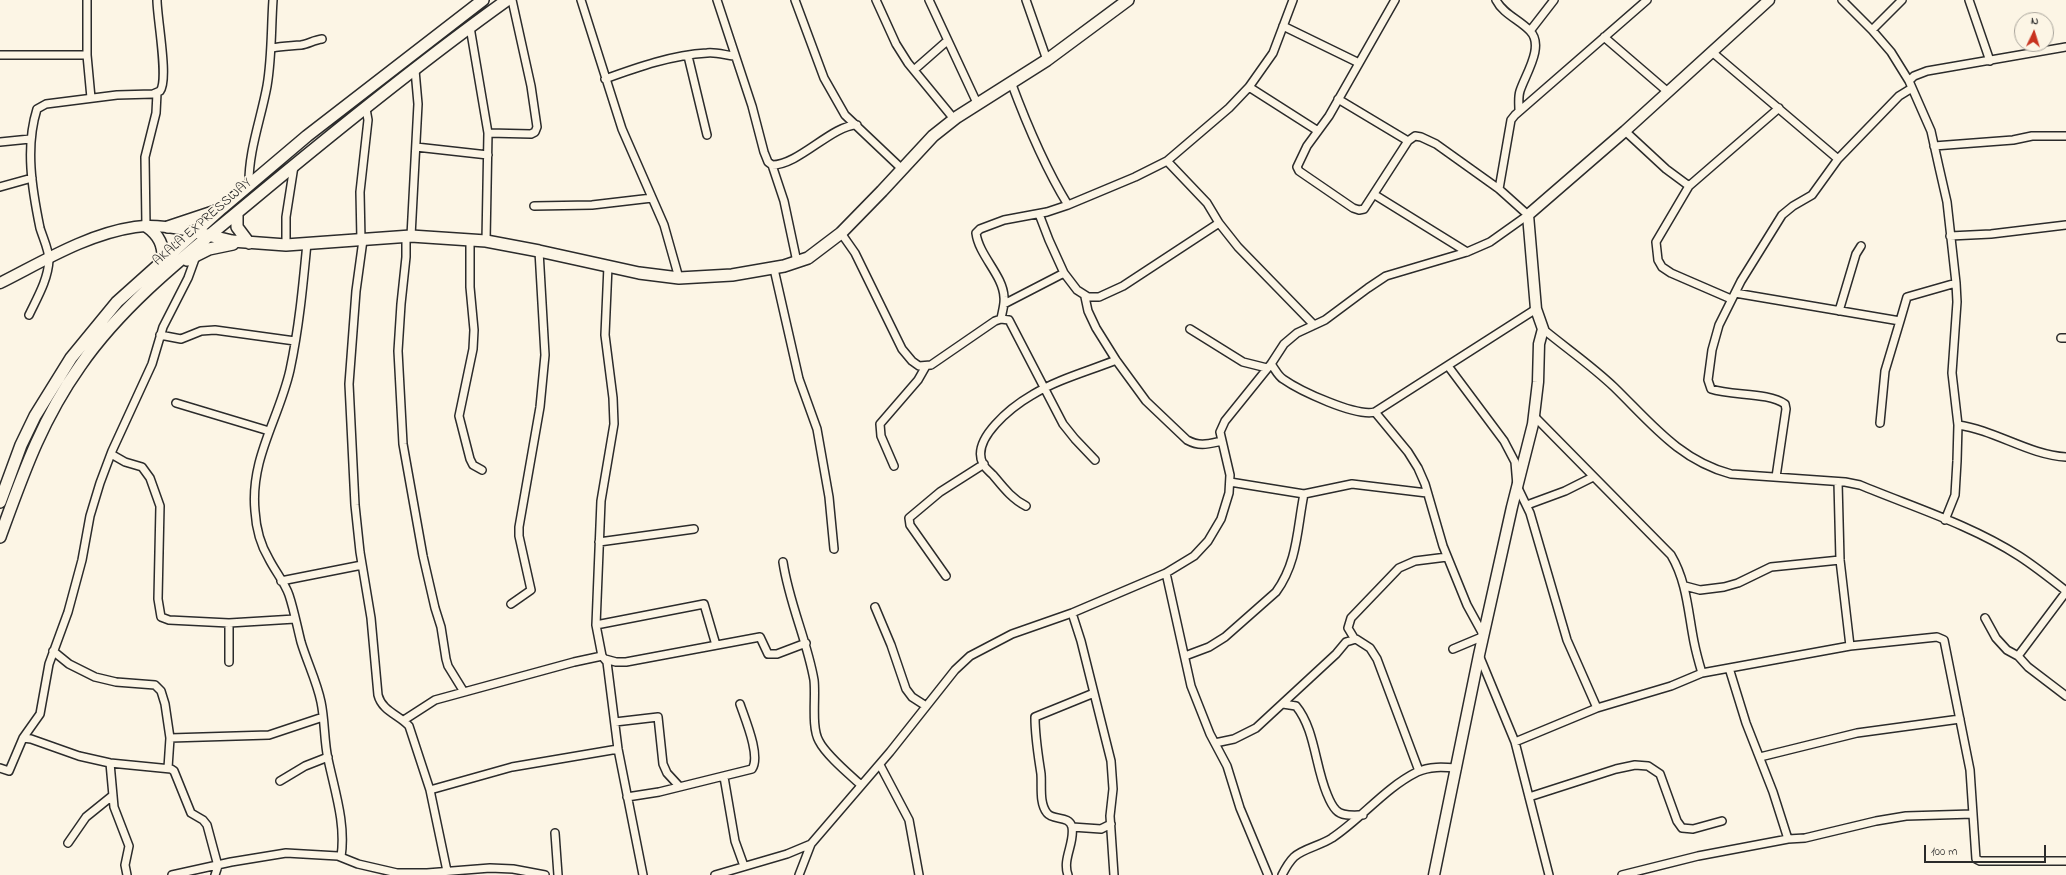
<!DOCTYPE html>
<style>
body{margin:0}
#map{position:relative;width:2066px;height:875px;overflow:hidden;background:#fcf5e5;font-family:"Indie Flower",sans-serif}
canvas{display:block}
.north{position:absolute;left:2014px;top:12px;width:40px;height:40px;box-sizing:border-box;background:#fcf5e5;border:1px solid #a8a49b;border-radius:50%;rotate:4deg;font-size:11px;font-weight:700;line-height:16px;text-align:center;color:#2b2b2b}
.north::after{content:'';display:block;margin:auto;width:14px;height:18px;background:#c8321e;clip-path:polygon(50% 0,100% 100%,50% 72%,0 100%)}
.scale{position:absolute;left:1924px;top:845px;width:122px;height:18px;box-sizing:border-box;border:2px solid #2b2b2b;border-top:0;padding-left:5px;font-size:12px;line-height:14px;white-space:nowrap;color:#2b2b2b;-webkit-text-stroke:3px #fcf5e5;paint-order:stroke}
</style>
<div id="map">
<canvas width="2066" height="875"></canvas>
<div class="north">N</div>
<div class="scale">100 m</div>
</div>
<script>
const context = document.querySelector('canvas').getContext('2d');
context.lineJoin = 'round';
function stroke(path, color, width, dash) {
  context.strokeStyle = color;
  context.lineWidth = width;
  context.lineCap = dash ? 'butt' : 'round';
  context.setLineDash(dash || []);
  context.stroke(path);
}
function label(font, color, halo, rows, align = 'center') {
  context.font = font + ' "Indie Flower",sans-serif';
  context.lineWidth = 3.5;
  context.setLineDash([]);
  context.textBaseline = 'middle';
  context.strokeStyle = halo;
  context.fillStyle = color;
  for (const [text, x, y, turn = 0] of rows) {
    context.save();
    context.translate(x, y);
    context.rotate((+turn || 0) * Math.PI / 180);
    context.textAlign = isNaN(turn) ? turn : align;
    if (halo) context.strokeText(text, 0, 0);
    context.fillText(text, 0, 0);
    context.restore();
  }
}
const street = new Path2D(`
 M87 0V55L91 98
 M581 0 622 129 664 225 679 278
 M717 0 752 106 764 152 768 162 772 165 784 201 797 262
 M795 0 824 78 845 115 902 169
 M876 0 896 44 908 63 954 119
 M929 0 977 103
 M1026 0 1047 60
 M1496 0C1503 14 1520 20 1530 31 1545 46 1525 75 1520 91 1518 97 1519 104 1519 110
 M1842 0 1872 30 1891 52 1909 81
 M1969 0 1990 61
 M1283 26 1359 63
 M470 27 488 133 486 241
 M1872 30 1902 0
 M1530 31 1554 0
 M1604 37 1668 92
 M272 48C282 46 291 46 301 45 308 44 314 40 322 39
 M1712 52 1838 159
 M0 55H87
 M688 56 707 135
 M914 70 947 41
 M605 79C638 67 672 55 707 53 716 52 725 55 734 56
 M1011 82C1027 125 1044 166 1068 205
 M1249 87 1318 131
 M1338 99 1408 141
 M1625 131 1666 169 1689 186
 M488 133 531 134 535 132 537 127 531 86 512 0
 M0 142 30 139
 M1934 146 2013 140 2032 136H2066
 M416 147 488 155
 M1167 161 1207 203 1219 223 1238 247 1314 325
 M772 165C799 165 832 125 857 125
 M249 186C248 152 261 119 267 86 272 57 271 29 273 0
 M0 187 32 178
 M1499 189 1511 120 1515 115 1647 0
 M1375 195 1467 252
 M534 206 592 205 652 198
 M1039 214 1049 240 1064 273 1077 290 1088 297H1099L1123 286 1219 223
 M146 226 145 157 156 113 157 93
 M841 233 855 253 902 349 912 361 919 366 931 365 995 321 1001 319 1009 320 1063 424 1075 439 1095 460
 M411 236 418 104 415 70
 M1950 236 1991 234 2066 225
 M406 237V257L401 304 398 351 403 444 423 556 435 608 441 627 446 659 448 666 464 692
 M361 240 360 192 368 120 366 109
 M363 240 356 291 349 384 355 505 360 552 371 618 378 695C382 711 399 715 409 726L430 790 447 871
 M470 240V287L474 330 473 349 459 416 470 459 473 465 482 470
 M307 243C303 285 299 328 290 370 279 419 250 458 255 511 256 528 260 544 269 559 275 571 285 583 289 595 294 610 297 626 301 642 307 662 317 682 321 702 325 721 324 741 328 759 335 792 346 824 341 857
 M286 245V217L294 166
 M608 266 605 335 613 398 614 424 601 501 596 625 602 656 607 662 618 749 643 875
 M774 269 799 379 817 429 829 497 834 549
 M1735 293 1900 321 1907 297 1956 283
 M1085 297 1088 311 1096 328 1116 360 1146 401 1187 440C1200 447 1208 444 1222 441
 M1731 299 1671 273 1662 267 1658 260 1656 242 1689 186 1779 108
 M1004 304 1064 273
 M1839 311 1856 254 1861 246
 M29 315C37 298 48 280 49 260 49 250 43 238 40 228 32 189 25 147 37 109L46 104 117 95 153 94 160 91C169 80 157 18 157 0
 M1001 319C1002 312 1005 304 1004 297 1003 275 979 256 976 233L980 229 1004 220 1047 212 1068 205 1135 177 1167 161 1229 108 1249 87 1273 53 1293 0
 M1190 329 1243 362 1267 368
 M1543 329C1566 348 1592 366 1614 387 1651 423 1679 460 1731 474L1845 482 1860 485C1913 507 1971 525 2019 556 2036 567 2051 579 2066 591
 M160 335 181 339 201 331 215 330 295 341
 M2061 338H2066
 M1271 364C1275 369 1278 376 1283 379 1300 391 1356 417 1375 412L1408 452 1418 468 1425 484 1443 546 1467 605 1484 636 1453 649
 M1448 366 1504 441 1515 462 1517 486 1530 513 1567 640 1597 708
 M176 403 269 431
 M1375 412 1536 309
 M1534 416 1671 555C1687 582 1688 612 1694 642 1696 652 1699 663 1702 673
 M1880 423 1885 371 1900 321
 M1958 425C1995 430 2029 455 2066 457
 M111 454 125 462 142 467 150 478 160 506 158 599 161 617 169 620 229 623 295 619
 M894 466 881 436 880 424 918 380 926 366
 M1776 477 1786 409 1785 404C1768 392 1732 396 1711 389L1708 380 1712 350 1719 325 1741 281 1782 215 1793 206 1812 195 1838 159 1899 96 1912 88
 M1838 482 1840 560 1850 646
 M1304 494 1352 484 1427 493
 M1527 505 1565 491 1593 477
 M1026 506C1012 499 1003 487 993 475 990 472 985 468 983 464 970 439 1013 406 1032 395 1058 379 1089 371 1116 360
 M1945 520 1955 495 1957 461 1958 425 1952 373 1957 302 1956 283 1947 202 1939 167 1931 131 1909 81 1914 76 1927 71 2066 47
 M599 542 694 529
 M783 562C789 603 807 640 814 680 816 697 811 727 819 741 826 755 849 774 861 785
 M1166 573 1191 686 1210 734 1227 766 1240 808 1268 875
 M946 576 910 525 909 518 940 492 984 464
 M281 581 362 565
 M1685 586 1700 590 1724 587 1738 583 1771 567 1840 560
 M511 604 531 590 519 536V527L540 407 545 355 539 251
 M875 607 891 645 906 689 912 697 926 706
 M1072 613 1081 641 1111 761 1113 789 1110 816 1114 875
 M1985 618 1996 638 2007 650 2018 656 2028 667 2066 696
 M596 625 704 604 716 645
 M1354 638 1348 628 1351 618 1399 568 1415 561 1447 557
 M53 651 69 664 95 677 116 682 155 685 161 691 165 704 170 738
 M1479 655 1515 742 1549 875
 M1185 656 1209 647 1225 637 1276 592C1298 562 1297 528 1304 494L1230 482
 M2018 656 2066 592
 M605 659 616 662H626L760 637 768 654H777L806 643
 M229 662V623
 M1729 668 1746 723 1773 792 1788 839
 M1283 704 1296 706C1315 729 1315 766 1327 794 1329 799 1332 806 1336 810 1342 817 1355 815 1363 815
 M404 720 435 700 574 662 602 656
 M615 722 658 717 663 764 667 773 679 786
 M23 738 40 714 49 664 68 612 82 560 90 516 100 483 112 451 152 364 163 327 188 278 196 256
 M1515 742 1597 708 1671 686 1702 673 1850 646 1937 637 1944 640 1970 770 1976 859 1980 861H2066
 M1215 743 1234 739 1256 728 1336 654 1346 642 1356 639 1370 648 1377 659 1419 771
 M1760 757 1857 733 1960 719
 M110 763 114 807 129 846 125 865 127 875
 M880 765 909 820 919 875
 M0 768 9 771 23 738 31 739 79 756 110 763 171 769 174 771 191 813 203 820 207 825 218 866 215 875
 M168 768 170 738 269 735 323 717
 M724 777 735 841 744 866
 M280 781 305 766 328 757
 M430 790 512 767 618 749
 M627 797 659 792 752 769C761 756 745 719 740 704
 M1529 797 1616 769 1635 765 1648 766 1660 774 1677 821 1682 828 1693 829 1722 821
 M1072 827 1101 829 1111 824
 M555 833 558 875
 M68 843 86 817 112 796
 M172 875 231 862 286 853 338 856 358 864 397 873H427L490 868 513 869 545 875
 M715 875 787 854 811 844
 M799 875 811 844 890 752 955 670 970 656 1012 634 1072 613 1166 573 1194 556 1208 541 1221 519 1229 493 1230 475 1220 432 1225 421 1271 364 1284 344 1297 333 1325 320 1368 288 1386 276 1467 252 1490 242 1528 215 1499 189 1436 144 1421 137 1415 136 1408 141 1364 209 1359 210 1353 208 1299 171 1297 167 1307 146 1329 116 1395 0
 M1068 875C1062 859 1075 843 1072 827 1069 815 1053 821 1047 813 1039 803 1042 786 1041 774 1038 754 1035 737 1035 717L1094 693
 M1282 875C1285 869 1289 862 1294 857 1302 849 1322 845 1332 838 1362 818 1385 788 1417 772 1430 766 1443 767 1457 768
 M1622 875 1698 856 1788 839 1805 838 1876 821 1906 816 1973 814`);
const secondary = new Path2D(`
 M0 283C42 262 87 234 135 227 155 224 175 228 195 232
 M1434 875 1479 655 1512 507 1533 424 1538 382 1539 344 1543 329 1536 309 1528 215 1625 131 1769 0`);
const primary = new Path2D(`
 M237 213V227L249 243
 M146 226C159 235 164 245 163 262
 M168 227 216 211
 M195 232 232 241 286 245 411 236 486 241 539 251 639 273 679 278 732 275 784 266 808 258 841 233 882 191 933 136 957 117 1047 60 1128 0
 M187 260 209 249 233 244
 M0 502 21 445 35 416 71 358 117 302 222 208 307 136 483 0
 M0 537C23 474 41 421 80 366 124 302 191 251 251 201 334 132 419 63 507 0`);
stroke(street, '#2b2b2b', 10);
stroke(secondary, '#2b2b2b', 13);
stroke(primary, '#2b2b2b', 14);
stroke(street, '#fcf5e5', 7);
stroke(secondary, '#fcf5e5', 10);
stroke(primary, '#fcf5e5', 11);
label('14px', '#2b2b2b', '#fcf5e5', [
 ["AKALA EXPRESSWAY",203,223,-41]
]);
</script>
